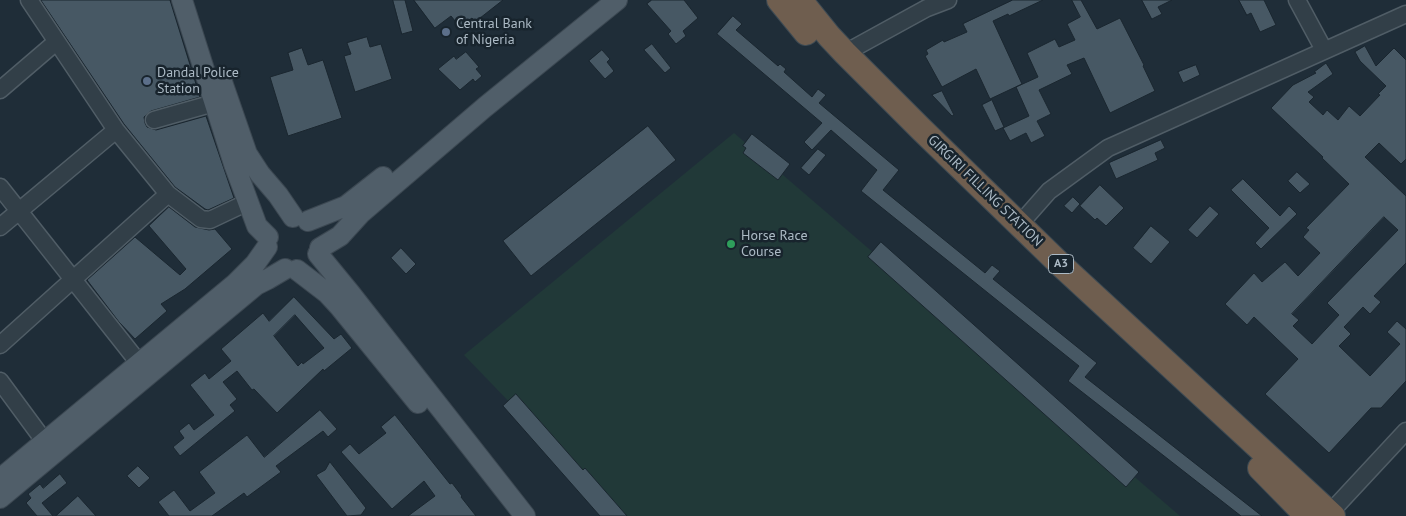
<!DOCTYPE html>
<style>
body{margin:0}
canvas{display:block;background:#1f2d38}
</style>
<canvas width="1406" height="516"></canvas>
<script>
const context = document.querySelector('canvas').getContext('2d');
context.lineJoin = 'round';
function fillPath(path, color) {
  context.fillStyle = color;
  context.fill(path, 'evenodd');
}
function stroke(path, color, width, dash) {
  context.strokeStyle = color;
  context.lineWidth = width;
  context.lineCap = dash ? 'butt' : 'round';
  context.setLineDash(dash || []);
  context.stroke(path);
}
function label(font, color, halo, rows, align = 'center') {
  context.font = font + ' "PT Sans",sans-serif';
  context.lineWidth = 5;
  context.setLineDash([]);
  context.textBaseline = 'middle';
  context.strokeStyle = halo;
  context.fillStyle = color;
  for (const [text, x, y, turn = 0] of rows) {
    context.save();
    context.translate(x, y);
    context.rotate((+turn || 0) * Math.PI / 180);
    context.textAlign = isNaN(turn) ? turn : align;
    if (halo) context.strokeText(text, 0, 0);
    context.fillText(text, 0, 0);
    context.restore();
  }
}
fillPath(new Path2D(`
 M734 133 1180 516H619L464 355Z`), '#213938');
const building = new Path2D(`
 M41 0H170L200 97 151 111 144 117 145 123 147 127 156 130 206 116 234 198 208 210 205 209 175 187 124 124Z
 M393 0H405L413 31 402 34Z
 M414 0H503L475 22 472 18 460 27 451 16 435 28Z
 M652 0H684L698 18 683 31 686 36 676 44 668 34 671 31 647 4Z
 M1013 0H1043L1009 16 1008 14 993 21 1022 84 990 99 976 69 942 87 925 56 928 54 926 50 943 40 944 42 967 32 963 24Z
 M1072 0H1081L1097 29 1120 18 1144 65 1143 66 1155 91 1110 113 1084 58 1067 65 1072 74 1039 90 1051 114 1037 121 1045 136 1031 143 1026 133 1010 141 1003 128 1029 116 1016 87 1038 77 1027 53 1055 39 1059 47 1075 40 1067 24 1080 17Z
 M1142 0H1172L1158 7 1162 14 1152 19Z
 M1239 0H1264L1276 25 1260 32 1251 13 1247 15Z
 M733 16 742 24 736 30 778 66 780 64 786 69 784 72 812 97 818 89 826 95 819 103 899 170 883 190 985 273 992 265 1000 271 993 279 1097 363 1085 377 1262 516H1241L1068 381 1079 366 861 191 877 170 831 130 812 150 804 142 822 123 717 34Z
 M367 37 370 47 381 44 392 79 355 92 344 56 351 54 347 43Z
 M652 44 671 68 665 73 644 50Z
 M1365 46 1376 66 1394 48 1406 60V159L1401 164 1379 143 1365 157 1406 196V263L1374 296 1381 302 1370 314 1363 307 1346 325 1344 327 1351 334 1339 346 1370 376 1400 344 1387 332 1397 321 1406 329V381L1381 408H1371L1329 453 1265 394 1298 359 1254 317 1247 325 1225 304 1254 273 1262 282 1285 262 1298 276 1320 253 1303 237 1309 230 1306 228 1349 184 1322 158 1323 157 1271 108 1293 85 1316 73 1314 72 1326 63 1333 74 1308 92 1314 97 1309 102 1323 115 1327 110 1338 120 1349 106 1360 116 1380 95 1378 94 1386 86 1360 61 1355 52ZM1384 217 1398 230 1327 303 1339 315 1312 344 1293 326 1299 320 1292 314Z
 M302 48 308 65 323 60 342 118 288 136 270 77 293 70 288 53Z
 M602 50 610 59 607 62 614 71 605 79 589 61Z
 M466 52 479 67 476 69 482 76 475 82 473 79 460 90 438 69 454 56 456 59Z
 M1196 65 1200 75 1183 83 1178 72Z
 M942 91 954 115 952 116 932 95Z
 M992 100 1004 127 995 131 982 105Z
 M648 126 676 160 531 276 503 241Z
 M752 134 790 164 778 180 743 153 746 148 743 146Z
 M1161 140 1165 148 1155 153 1158 160 1116 179 1109 163Z
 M818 149 826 155 809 175 801 168Z
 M1297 172 1310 184 1300 193 1288 181Z
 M1243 179 1280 216 1289 206 1297 214 1261 249 1255 243 1269 228 1231 190Z
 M1100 185 1124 208 1106 226 1097 218 1095 220 1080 206Z
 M1073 197 1080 204 1072 213 1064 206Z
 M1210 206 1219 214 1197 238 1188 230Z
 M169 207 195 227 209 230 215 229 232 249 185 289 161 304 167 311 135 339 119 322 87 280 135 237 180 275 186 269 149 226Z
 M1151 226 1170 242 1151 264 1133 248Z
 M881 242 1139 472 1126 487 868 257Z
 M401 248 416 264 406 274 391 258Z
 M294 297 334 339 341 334 352 348 324 371 323 369 277 413 254 389 252 390 237 371 223 382 237 399 230 405 235 411 180 456 173 447 184 438 179 431 189 423 194 430 214 415 190 385 205 373 209 379 231 361 221 349 263 313 269 321ZM295 315 324 348 303 364 302 362 298 366 274 336Z
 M516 394 583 470 585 468 627 516H600L503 406Z
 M320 410 337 429 328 437 323 431 276 466 281 472 247 497 244 493 212 516H169L158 502 174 490 190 511 215 493 199 472 247 435 264 457Z
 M395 415 450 484 452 483 462 496 461 497 476 516H408L435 496 424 481 392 509 341 452 350 444 359 454 386 433 381 427Z
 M330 462 366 508 361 515 347 516 316 475 325 470Z
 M138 466 150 478 139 488 127 476Z
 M60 474 67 483 42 503 53 516H37L26 503 31 498 28 494 40 484 43 488Z
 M78 496 96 516H56Z`);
fillPath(building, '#475864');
stroke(building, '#1a262f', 1);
const minor = new Path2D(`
 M29 0 116 130 168 194 201 219 210 220 248 202
 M1297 0 1324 50
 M845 53 927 8 948 0
 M0 90 56 42
 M154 120 214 103
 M0 187 139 363
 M1019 225 1049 191 1108 148 1406 14
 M0 227 116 130
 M0 345 168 194
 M0 381 45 442
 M1327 516 1406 431`);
const major = new Path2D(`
 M182 0 234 164 257 226 268 237
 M221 79 247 154 260 174 278 195 293 217
 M308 221 346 206 383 177
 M320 248 340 236 360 214 485 107 617 0
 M318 254 350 293 525 516
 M297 270 327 293 339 306 418 403
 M0 479 235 284 255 264 267 247
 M0 498 256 285 268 279 285 269`);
const highway = new Path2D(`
 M779 0 806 33
 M800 0 829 36 845 53 921 129 1062 266 1333 516
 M1260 468 1307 516`);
stroke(minor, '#505d66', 19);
stroke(major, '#3c4852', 22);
stroke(highway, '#3d4a53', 26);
stroke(minor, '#323f48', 16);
stroke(major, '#505e69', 20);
stroke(highway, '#6f5e4f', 24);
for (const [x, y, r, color] of [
 [446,32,5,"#5c6f8a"],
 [147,81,5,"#5c6f8a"],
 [731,244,5,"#2e9e5b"]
]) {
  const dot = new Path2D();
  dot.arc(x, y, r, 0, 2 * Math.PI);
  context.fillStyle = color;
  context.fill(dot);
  stroke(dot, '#18242d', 2);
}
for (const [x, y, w] of [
 [1061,264,25]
]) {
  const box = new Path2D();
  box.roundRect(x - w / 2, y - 9.5, w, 19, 4);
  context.fillStyle = '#18242d';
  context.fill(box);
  stroke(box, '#acbac5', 1);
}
label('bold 12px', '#acbac5', null, [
 ["A3",1061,264]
]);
label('14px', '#acbac5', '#18242d', [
 ["Central Bank",456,24],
 ["of Nigeria",456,40],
 ["Dandal Police",157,73],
 ["Station",157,89],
 ["Horse Race",741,236],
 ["Course",741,252]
], 'left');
label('14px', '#acbac5', '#18242d', [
 ["GIRGIRI FILLING STATION",985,191,44]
]);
</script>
